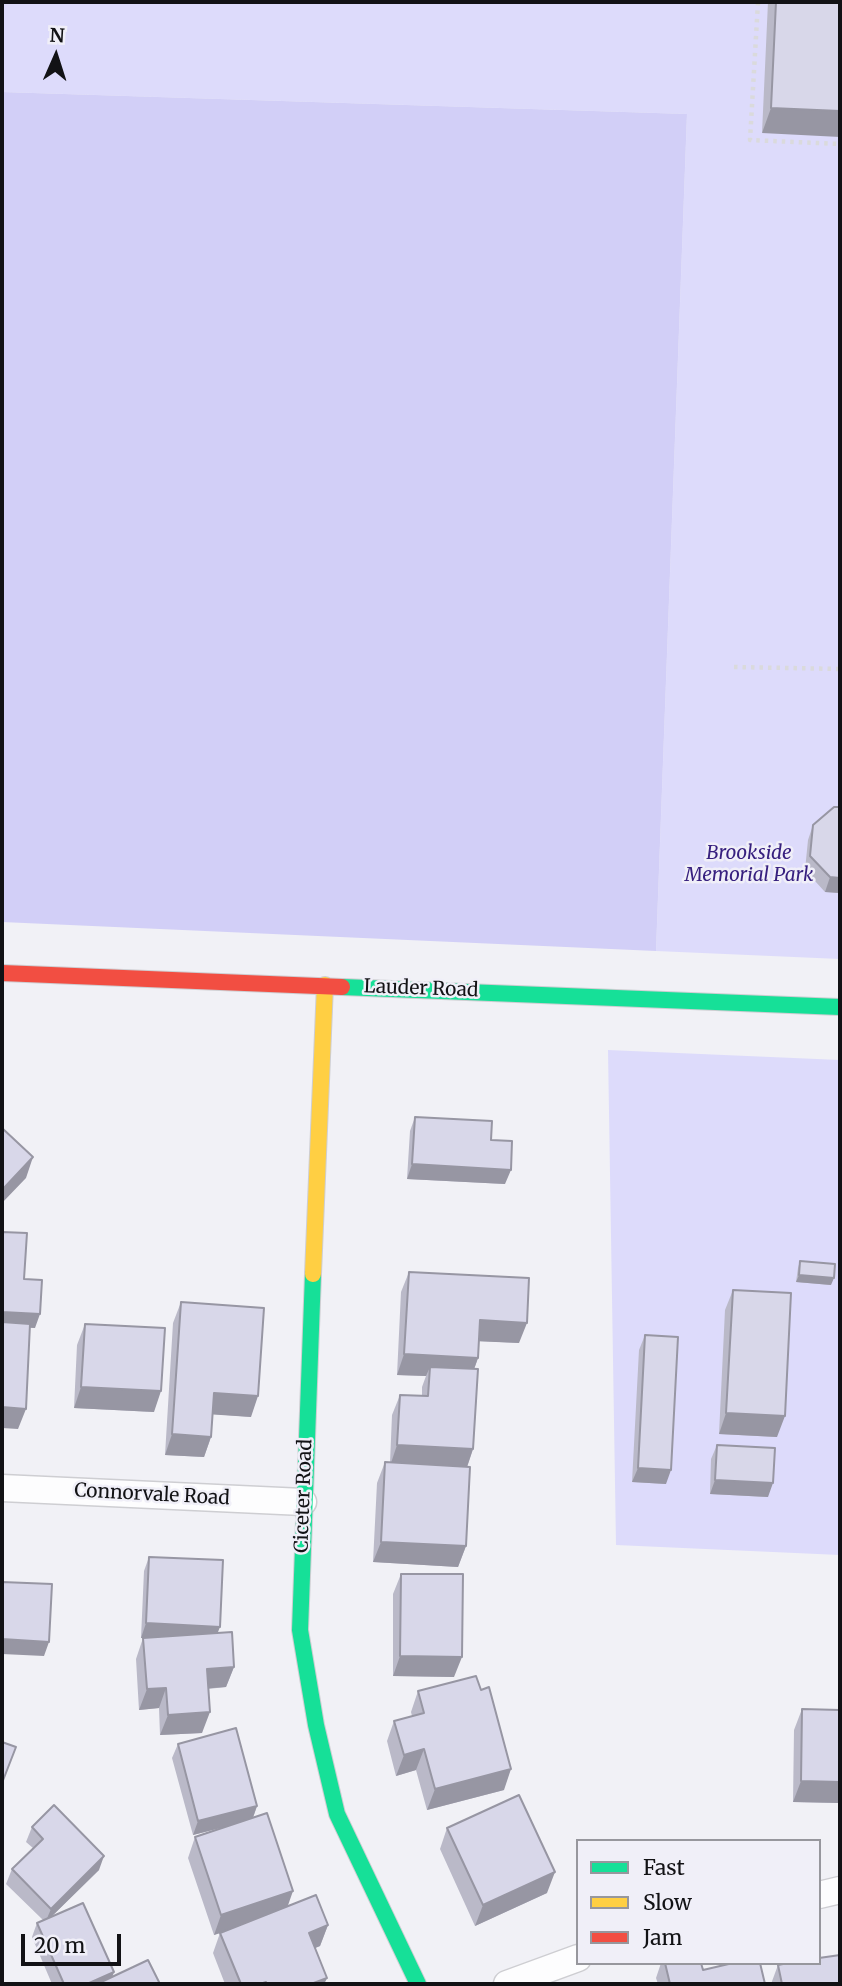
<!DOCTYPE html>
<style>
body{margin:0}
#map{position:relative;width:842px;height:1986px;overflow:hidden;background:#f1f1f6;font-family:Merriweather,serif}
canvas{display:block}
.frame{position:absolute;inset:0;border:4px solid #121215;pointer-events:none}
.legend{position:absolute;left:576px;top:1839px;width:245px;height:126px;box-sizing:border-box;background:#f0eff8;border:2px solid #97979d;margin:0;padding:9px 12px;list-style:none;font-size:21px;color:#121215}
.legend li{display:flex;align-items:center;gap:14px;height:35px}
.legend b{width:35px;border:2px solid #97979d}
.north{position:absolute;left:21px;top:21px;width:70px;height:70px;-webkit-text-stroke:5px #f0eff8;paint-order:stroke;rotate:3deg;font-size:19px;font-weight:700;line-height:28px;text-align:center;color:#121215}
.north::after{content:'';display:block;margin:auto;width:24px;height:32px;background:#121215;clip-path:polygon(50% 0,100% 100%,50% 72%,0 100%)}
.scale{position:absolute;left:21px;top:1934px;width:100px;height:32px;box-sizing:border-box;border:4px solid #121215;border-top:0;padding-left:9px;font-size:21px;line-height:24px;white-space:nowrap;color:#121215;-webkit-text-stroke:5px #f0eff8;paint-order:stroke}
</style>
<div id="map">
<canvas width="842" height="1986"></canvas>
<div class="frame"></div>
<ul class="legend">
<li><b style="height:9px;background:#16e098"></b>Fast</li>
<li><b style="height:9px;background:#ffcf43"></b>Slow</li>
<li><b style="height:9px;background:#f24e42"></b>Jam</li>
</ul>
<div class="north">N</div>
<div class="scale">20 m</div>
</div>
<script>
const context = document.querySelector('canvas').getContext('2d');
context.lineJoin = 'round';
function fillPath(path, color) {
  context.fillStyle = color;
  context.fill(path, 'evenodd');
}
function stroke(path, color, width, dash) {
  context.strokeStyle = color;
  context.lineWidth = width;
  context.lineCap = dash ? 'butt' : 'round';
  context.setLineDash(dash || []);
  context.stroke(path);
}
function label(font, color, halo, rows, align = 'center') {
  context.font = font + ' Merriweather,serif';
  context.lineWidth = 5;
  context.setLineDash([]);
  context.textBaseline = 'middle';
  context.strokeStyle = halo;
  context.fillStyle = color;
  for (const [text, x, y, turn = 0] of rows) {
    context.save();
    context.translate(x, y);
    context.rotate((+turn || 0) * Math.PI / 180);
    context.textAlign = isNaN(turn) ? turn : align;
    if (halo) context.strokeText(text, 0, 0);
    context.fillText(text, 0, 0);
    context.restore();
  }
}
fillPath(new Path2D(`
 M2 2H840V959L656 951 687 114 2 92Z
 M608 1050 840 1060V1555L616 1545Z`), '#dddbfb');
fillPath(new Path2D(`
 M2 92 687 114 656 951 2 922Z`), '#d2cff7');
const street = new Path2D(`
 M2 1488 303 1502
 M819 1895 840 1890
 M507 1984 578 1958`);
const fast = new Path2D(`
 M342 987 840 1007
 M313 1274 300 1630 316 1725 337 1814 418 1984`);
const slow = new Path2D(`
 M313 1274 325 985`);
const jam = new Path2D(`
 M2 973 342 987`);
stroke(street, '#ceced2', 29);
stroke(fast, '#ceced2', 18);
stroke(slow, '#ceced2', 18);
stroke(jam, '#ceced2', 18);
stroke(new Path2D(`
 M758 2 750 140 840 144
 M734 667 840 669`), '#dadadc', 4.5, [3.5, 5]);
stroke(street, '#fdfdfe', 26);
stroke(fast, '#16e098', 16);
stroke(slow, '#ffcf43', 16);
stroke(jam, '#f24e42', 16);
fillPath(new Path2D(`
 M768 2H840L762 133Z
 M813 825 840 893 825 892 805 870 808 840Z
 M415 1117 491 1140 505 1184 407 1179 410 1131Z
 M800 1261 831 1285 796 1282 798 1268Z
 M409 1272 519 1343 479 1341 478 1358 474 1369 473 1449 467 1467 466 1546 458 1567 373 1562 377 1483 385 1462 390 1463 392 1415 400 1395 422 1396V1387L426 1376 397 1375 401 1292Z
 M733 1290 777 1437 719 1434 725 1310Z
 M181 1302 251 1417 213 1414 211 1437 204 1457 165 1455 173 1323Z
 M85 1324 154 1412 74 1408 77 1345Z
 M645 1335 666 1484 632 1482 639 1350Z
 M717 1445 768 1497 710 1494 711 1459Z
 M149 1557 217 1633 234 1667 226 1687 208 1689 202 1733 160 1735 159 1708 139 1710 136 1659 143 1638H144H141L144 1571Z
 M401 1574 454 1677 393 1676V1594Z
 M418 1691 504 1790 427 1810 416 1770 396 1776 387 1741 394 1721 412 1716 411 1712Z
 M802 1709 840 1710V1803L793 1802 794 1730Z
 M178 1744 257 1806 253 1818 287 1906 328 1925 320 1946 315 1948 327 1978 324 1984H225L213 1953 220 1933 214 1935 188 1858 195 1837 228 1826 193 1835 172 1758Z
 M32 1827 99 1870 52 1916 112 1977 160 1984H52L32 1937 37 1923 43 1920 6 1884 12 1869 33 1848 26 1842Z
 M447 1828 547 1893 475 1926 440 1849Z
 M661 1963H701L703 1970 765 1984H658L656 1978Z
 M778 1965 840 1984H771Z`), '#bab9c8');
fillPath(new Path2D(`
 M771 108 840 111V137L762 133Z
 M830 877 840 878V893L825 892Z
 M33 1157 26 1178 2 1203V1190Z
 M412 1164 511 1170 505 1184 407 1179Z
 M799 1275 834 1278 831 1285 796 1282Z
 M2 1312 40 1314 35 1328 2 1327Z
 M480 1320 527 1323 519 1343 473 1341Z
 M404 1354 478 1358 471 1378 430 1367 426 1376 397 1375Z
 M81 1387 161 1391 154 1412 74 1408Z
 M214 1393 258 1396 251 1417 206 1414Z
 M2 1407 26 1409 18 1429 2 1428Z
 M726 1413 785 1416 777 1437 719 1434Z
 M172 1434 211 1437 204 1457 165 1455Z
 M397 1445 473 1449 466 1470 390 1466Z
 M638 1468 671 1470 666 1484 632 1482Z
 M715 1480 773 1483 768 1497 710 1494Z
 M381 1542 466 1546 458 1567 373 1562Z
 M146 1623 220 1627 214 1642 141 1638Z
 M2 1639 49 1642 44 1656 2 1654Z
 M400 1656 462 1657 454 1677 393 1676Z
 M234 1667 226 1687 200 1689 207 1669Z
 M166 1688 159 1708 139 1710 147 1689Z
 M210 1712 202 1733 160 1735 168 1715Z
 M424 1749 416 1770 396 1776 404 1755Z
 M511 1769 504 1790 427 1810 435 1789Z
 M801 1781 840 1782V1803L793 1802Z
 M257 1806 252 1820 193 1835 198 1821Z
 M104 1856 99 1870 45 1923 51 1909Z
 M555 1872 547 1893 475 1926 483 1905Z
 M293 1891 286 1911 214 1935 221 1915Z
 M328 1925 320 1946 301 1954 309 1933Z
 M114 1972 110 1984H87Z
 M327 1978 324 1984H311Z`), '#9796a3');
const building = new Path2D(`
 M776 2H840V111L771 108Z
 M834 807H840V878L830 877 810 856 813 825Z
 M415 1117 492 1121 491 1140 512 1141 511 1170 412 1164Z
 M2 1128 33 1157 2 1190Z
 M2 1232 27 1233 24 1279 42 1280 40 1314 2 1312Z
 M800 1261 835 1264 834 1278 799 1275Z
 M409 1272 529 1278 527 1323 480 1320 478 1358 404 1354Z
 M733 1290 791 1293 785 1416 726 1413Z
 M181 1302 264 1308 258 1396 214 1393 211 1437 172 1434Z
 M2 1322 30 1324 26 1409 2 1407Z
 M85 1324 165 1328 161 1391 81 1387Z
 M645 1335 678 1337 671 1470 638 1468Z
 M430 1367 478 1369 473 1449 397 1445 400 1395 428 1396Z
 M717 1445 775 1448 773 1483 715 1480Z
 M385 1462 470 1467 466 1546 381 1542Z
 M149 1557 223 1560 220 1627 146 1623Z
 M401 1574H463L462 1657 400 1656Z
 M2 1582 52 1584 49 1642 2 1639Z
 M232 1632 234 1667 207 1669 210 1712 168 1715 166 1688 147 1689 143 1638Z
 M476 1676 481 1690 489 1687 511 1769 435 1789 424 1749 404 1755 394 1721 424 1713 418 1691Z
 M802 1709 840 1710V1782L801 1781Z
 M236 1728 257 1806 198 1821 178 1744Z
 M2 1742 16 1747 2 1783Z
 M519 1795 555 1872 483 1905 447 1828Z
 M54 1805 104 1856 51 1909 12 1869 43 1839 32 1827Z
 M267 1813 293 1891 221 1915 195 1837Z
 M316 1895 328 1925 309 1933 327 1978 311 1984H267L266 1982 260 1984H241L220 1933Z
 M83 1903 114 1972 87 1984H64L37 1923Z
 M840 1955V1984H782L778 1965 788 1963H819V1958Z
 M148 1960 160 1984H97Z
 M665 1963H701L703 1970 733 1963H760L765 1984H670Z`);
fillPath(building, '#d8d7e9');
stroke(building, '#9796a3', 2);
label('italic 19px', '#37207f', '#f0eff8', [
 ["Brookside",749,854],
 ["Memorial Park",749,876]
]);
label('19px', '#121215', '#f0eff8', [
 ["Lauder Road",421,989,2],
 ["Connorvale Road",152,1495,3],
 ["Ciceter Road",304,1496,-88]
]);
</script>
